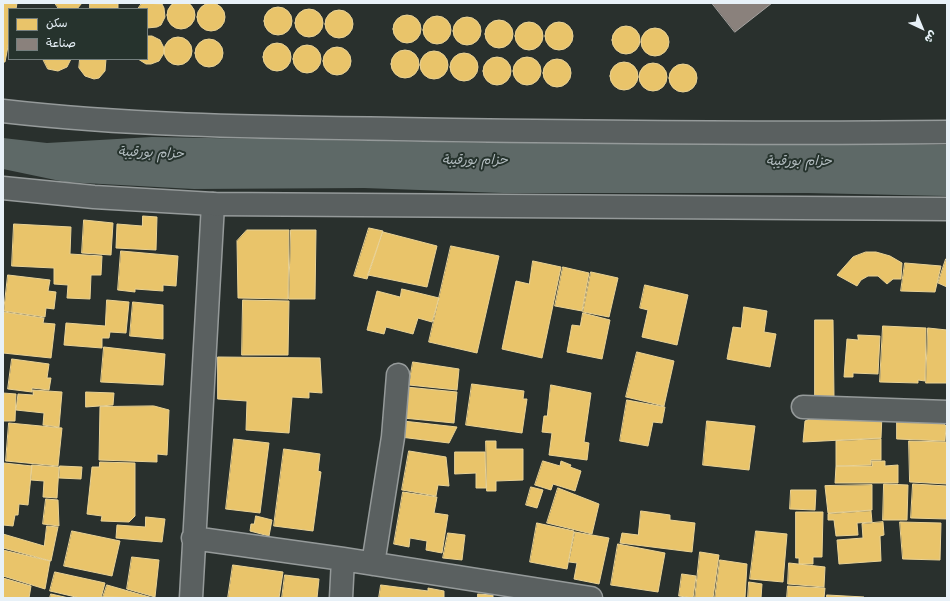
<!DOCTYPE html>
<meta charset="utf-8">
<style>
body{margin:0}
#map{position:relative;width:950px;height:601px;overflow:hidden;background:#29302d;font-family:"Comic Neue","Playpen Sans Arabic",sans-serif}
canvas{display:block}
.frame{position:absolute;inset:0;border:4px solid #e8f1f8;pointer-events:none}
.legend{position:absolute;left:8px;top:8px;width:140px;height:52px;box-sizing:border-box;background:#26332d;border:1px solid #747f7e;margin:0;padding:5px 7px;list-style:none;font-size:12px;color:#e8f1f8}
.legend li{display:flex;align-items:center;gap:8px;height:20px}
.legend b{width:20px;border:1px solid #747f7e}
.north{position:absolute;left:902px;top:8px;width:40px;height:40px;-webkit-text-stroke:3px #26332d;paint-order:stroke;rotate:136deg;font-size:11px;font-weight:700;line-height:16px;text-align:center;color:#e8f1f8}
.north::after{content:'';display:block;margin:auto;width:14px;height:18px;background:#e8f1f8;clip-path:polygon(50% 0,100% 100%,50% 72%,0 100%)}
</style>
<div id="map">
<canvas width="950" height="601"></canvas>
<div class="frame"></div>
<ul class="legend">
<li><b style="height:11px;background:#e9c46a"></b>سكن</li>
<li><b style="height:11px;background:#8a817c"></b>صناعة</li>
</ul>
<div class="north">ش</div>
</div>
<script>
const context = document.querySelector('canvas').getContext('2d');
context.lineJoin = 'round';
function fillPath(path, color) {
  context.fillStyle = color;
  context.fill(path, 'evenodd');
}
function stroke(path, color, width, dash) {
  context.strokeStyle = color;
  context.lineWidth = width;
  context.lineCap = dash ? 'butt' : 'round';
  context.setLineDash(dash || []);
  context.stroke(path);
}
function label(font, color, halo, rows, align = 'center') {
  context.font = font + ' "Comic Neue","Playpen Sans Arabic",sans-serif';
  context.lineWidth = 4;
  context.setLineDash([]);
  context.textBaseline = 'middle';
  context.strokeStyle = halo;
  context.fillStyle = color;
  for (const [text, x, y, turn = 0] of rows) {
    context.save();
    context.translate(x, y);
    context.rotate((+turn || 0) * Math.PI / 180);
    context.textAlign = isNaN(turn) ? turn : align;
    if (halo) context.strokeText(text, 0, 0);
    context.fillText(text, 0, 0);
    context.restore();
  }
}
fillPath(new Path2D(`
 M152 137 493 143H847L947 145V196L808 193H503L364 188 194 189 65 182 3 169V138L47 143Z`), '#5e6967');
const homes = new Path2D(`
 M167 15a14 14 0 1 1 28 0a14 14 0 1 1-28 0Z
 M197 17a14 14 0 1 1 28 0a14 14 0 1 1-28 0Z
 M3 3H17L16 9H9V41L5 62H3Z
 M55 3H82L77 9H59Z
 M90 3H118V8L90 9Z
 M142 3 162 4 164 8 165 17 161 25 157 27 147 28V9H138Z
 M264 21a14 14 0 1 1 28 0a14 14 0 1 1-28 0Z
 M295 23a14 14 0 1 1 28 0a14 14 0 1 1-28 0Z
 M325 24a14 14 0 1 1 28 0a14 14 0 1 1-28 0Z
 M393 29a14 14 0 1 1 28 0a14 14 0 1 1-28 0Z
 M423 30a14 14 0 1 1 28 0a14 14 0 1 1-28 0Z
 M453 31a14 14 0 1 1 28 0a14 14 0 1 1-28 0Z
 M485 34a14 14 0 1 1 28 0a14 14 0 1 1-28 0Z
 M515 36a14 14 0 1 1 28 0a14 14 0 1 1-28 0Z
 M545 36a14 14 0 1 1 28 0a14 14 0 1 1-28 0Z
 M612 40a14 14 0 1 1 28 0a14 14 0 1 1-28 0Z
 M641 42a14 14 0 1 1 28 0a14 14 0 1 1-28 0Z
 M147 36H152L160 40 164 48V53L159 61 151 64H146L138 59H147Z
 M164 51a14 14 0 1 1 28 0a14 14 0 1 1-28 0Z
 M195 53a14 14 0 1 1 28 0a14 14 0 1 1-28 0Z
 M263 57a14 14 0 1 1 28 0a14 14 0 1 1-28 0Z
 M293 59a14 14 0 1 1 28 0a14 14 0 1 1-28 0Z
 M323 61a14 14 0 1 1 28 0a14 14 0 1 1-28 0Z
 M391 64a14 14 0 1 1 28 0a14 14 0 1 1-28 0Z
 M420 65a14 14 0 1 1 28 0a14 14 0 1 1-28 0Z
 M450 67a14 14 0 1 1 28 0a14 14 0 1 1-28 0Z
 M513 71a14 14 0 1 1 28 0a14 14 0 1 1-28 0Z
 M483 71a14 14 0 1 1 28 0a14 14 0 1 1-28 0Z
 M543 73a14 14 0 1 1 28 0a14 14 0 1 1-28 0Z
 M43 59H71L67 67 58 71 48 69Z
 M80 59H106L105 71 99 78 94 79 85 76 79 68Z
 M610 76a14 14 0 1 1 28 0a14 14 0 1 1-28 0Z
 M639 77a14 14 0 1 1 28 0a14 14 0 1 1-28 0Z
 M669 78a14 14 0 1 1 28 0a14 14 0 1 1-28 0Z
 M143 216 157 217 156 250 116 248 117 224 142 226Z
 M84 220 113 223 111 255 82 253Z
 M14 224 71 227 70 254 102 256 101 275H91L90 299 67 298 68 285 54 284V268L12 266Z
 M369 228 383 231 367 279 354 276Z
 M247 230H289L288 299 238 298 237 241Z
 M291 230H316L315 299H289Z
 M383 232 437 246 427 287 368 275Z
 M451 246 499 256 477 353 429 342Z
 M121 251 178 256 176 286 163 285V291L135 289V292L118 290Z
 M866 252H876L890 256 902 263 901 279H893L887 284 878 276H868L861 280 857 286 837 275 853 257Z
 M946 259H947V287L938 283Z
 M533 261 561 267 542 358 502 349 516 281 529 284Z
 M905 263 941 266 935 292 901 291Z
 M563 267 589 273 582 311 555 306Z
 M591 272 618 278 609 317 583 312Z
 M8 275 50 280 48 291 56 292 54 309 46 308 45 317 4 311Z
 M645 285 688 295 677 345 642 337 648 310 640 308Z
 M402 289 439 298 432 322 418 318 413 334 386 327 384 334 367 330 377 291 400 297Z
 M107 300 129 302 126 333 110 332 109 338H102V348L64 345 66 323 105 326Z
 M243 300 289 301 288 355H242Z
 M133 302 163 305V339L130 336Z
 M744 307 767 311 764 332 776 334 770 367 727 359 733 327 741 328Z
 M4 312 44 318 43 323 55 324 51 358 3 353Z
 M583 313 610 320 602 359 567 352 572 325 580 326Z
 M815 320H833L834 397H815Z
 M883 326 926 328 925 381 918 380V383L880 382Z
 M928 328 947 330V383H926Z
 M858 335 880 336 878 374 853 373V377H844L847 339 858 340Z
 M104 347 165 354 163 385 101 382Z
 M637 352 674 361 664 406 626 397Z
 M218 357 320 358 322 393 309 392V398L292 397 289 433 246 430 247 401 218 399Z
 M12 359 49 364 47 378H51L49 390 32 388V392L8 389Z
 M413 362 459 369 457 390 409 385Z
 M472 384 524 391 523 399H527L522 433 466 425Z
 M551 385 591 393 584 442 589 443 587 460 549 455 552 433 542 432 544 416H547Z
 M406 387 457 392 454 423 403 418Z
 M33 390 62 392 59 427 43 425 44 413 16 410 18 394 33 395Z
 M86 392 114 393 113 405 86 407Z
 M3 393 16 394 15 421H3Z
 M627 400 665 407 662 423 653 422 648 446 620 441Z
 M154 406 169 410 167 455 157 454V462L99 460 100 407Z
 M882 414 881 438 803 442 805 421 812 418Z
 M897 417 938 418 946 426 945 441 897 439Z
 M403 421 457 427 449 443 400 437Z
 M707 421 755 426 749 470 703 465Z
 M9 423 62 428 58 466 6 461Z
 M234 439 269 443 260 513 226 509Z
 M881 439V460H871V465L836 466V441Z
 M486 441H496V449H523V480L496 481V491H487Z
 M909 441 947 442V484L910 482Z
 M284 449 320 454 318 471 321 472 313 531 274 526Z
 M409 451 446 457 449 486 438 485 436 496 402 490Z
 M455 452H485L486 488H476V473L455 474Z
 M543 461 560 466 561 461 571 465 570 467 581 471 575 491 553 484 551 490 535 485Z
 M872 461H885V466L898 465V483H835L836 466H872Z
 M100 462 135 463V516L129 522 101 521 102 516 87 514 92 467H99Z
 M4 463 32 466 28 505 19 504 18 515H15L13 526 3 525Z
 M32 465 59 467 57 498 43 497 44 481 31 480Z
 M60 466 82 467 81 479 59 478Z
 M884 484 908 485 907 520H883Z
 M913 484 947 486V519L911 518Z
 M872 485V510L828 513 825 486Z
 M531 487 543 490 537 508 526 505Z
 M558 488 599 504 592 534 547 523Z
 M791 490H816L815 510 790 509Z
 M403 492 437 497 434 513 448 515 442 553 426 550 427 541 410 538 409 547 394 544Z
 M46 499 58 500 59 526 43 524Z
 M641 511 670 515V520L695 523 692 552 620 543 622 533 638 535Z
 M871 511 872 522 857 523 858 535 836 536 834 520H828V514Z
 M796 512H823L822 557H813V564H799V558H796Z
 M256 516 272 520 269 536 250 531 251 524H254Z
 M146 517 165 519 162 542 116 538 117 525 145 527Z
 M883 522 884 535 880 536 881 561 839 564 837 540 863 538 862 524Z
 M900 522 941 523 940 560 903 559Z
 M537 523 574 531 567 569 530 562Z
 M47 526 58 527 51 561 3 548V534L44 546Z
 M72 531 120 541 112 576 64 566Z
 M756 531 787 534 783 582 750 579Z
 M575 532 609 538 599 584 574 579 577 563 569 562Z
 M448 533 465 535 462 560 443 558Z
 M618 544 665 553 658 592 611 585Z
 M3 550 50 561 45 589 3 576Z
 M700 552 719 555 713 598H695Z
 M132 557 159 560 155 597 127 589Z
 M720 560 747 564 745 598H715Z
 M789 563 825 567 824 587 788 584Z
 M233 565 283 572 279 598H228Z
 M55 572 105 583 101 598H80L50 591Z
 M682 574 696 576 693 598 679 596Z
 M285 575 319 579 317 598H282Z
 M3 578 31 586 29 598H3Z
 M749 582 762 584 761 598H748Z
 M107 585 153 598 103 597Z
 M381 585 428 591V588L444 591V598H379Z
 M788 586 825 588 824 598H787Z
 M51 594 69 598H50Z
 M478 594 493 595V598H478Z
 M827 595 864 597V598H827Z`);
fillPath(homes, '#e9c46a');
stroke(homes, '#e9d295', 1);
const industry = new Path2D(`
 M712 3H772L735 32Z`);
fillPath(industry, '#8a817c');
stroke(industry, '#a6a3a1', 1);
const minor = new Path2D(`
 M803 407 947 412
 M193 538 343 559 591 598
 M373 564 393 437 398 375
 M191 598 213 204
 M341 598 343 559`);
const highway = new Path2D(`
 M3 111C133 126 265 127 396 129 580 132 763 134 947 132
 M3 188 94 197 213 204 947 209`);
stroke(minor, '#959a9a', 25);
stroke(highway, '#959a9a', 25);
stroke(minor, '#5a6060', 22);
stroke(highway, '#5a6060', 22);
label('italic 13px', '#b3bdc0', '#26332d', [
 ["حزام بورقيبة",151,153,2],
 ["حزام بورقيبة",475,160],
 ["حزام بورقيبة",799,161]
]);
</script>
